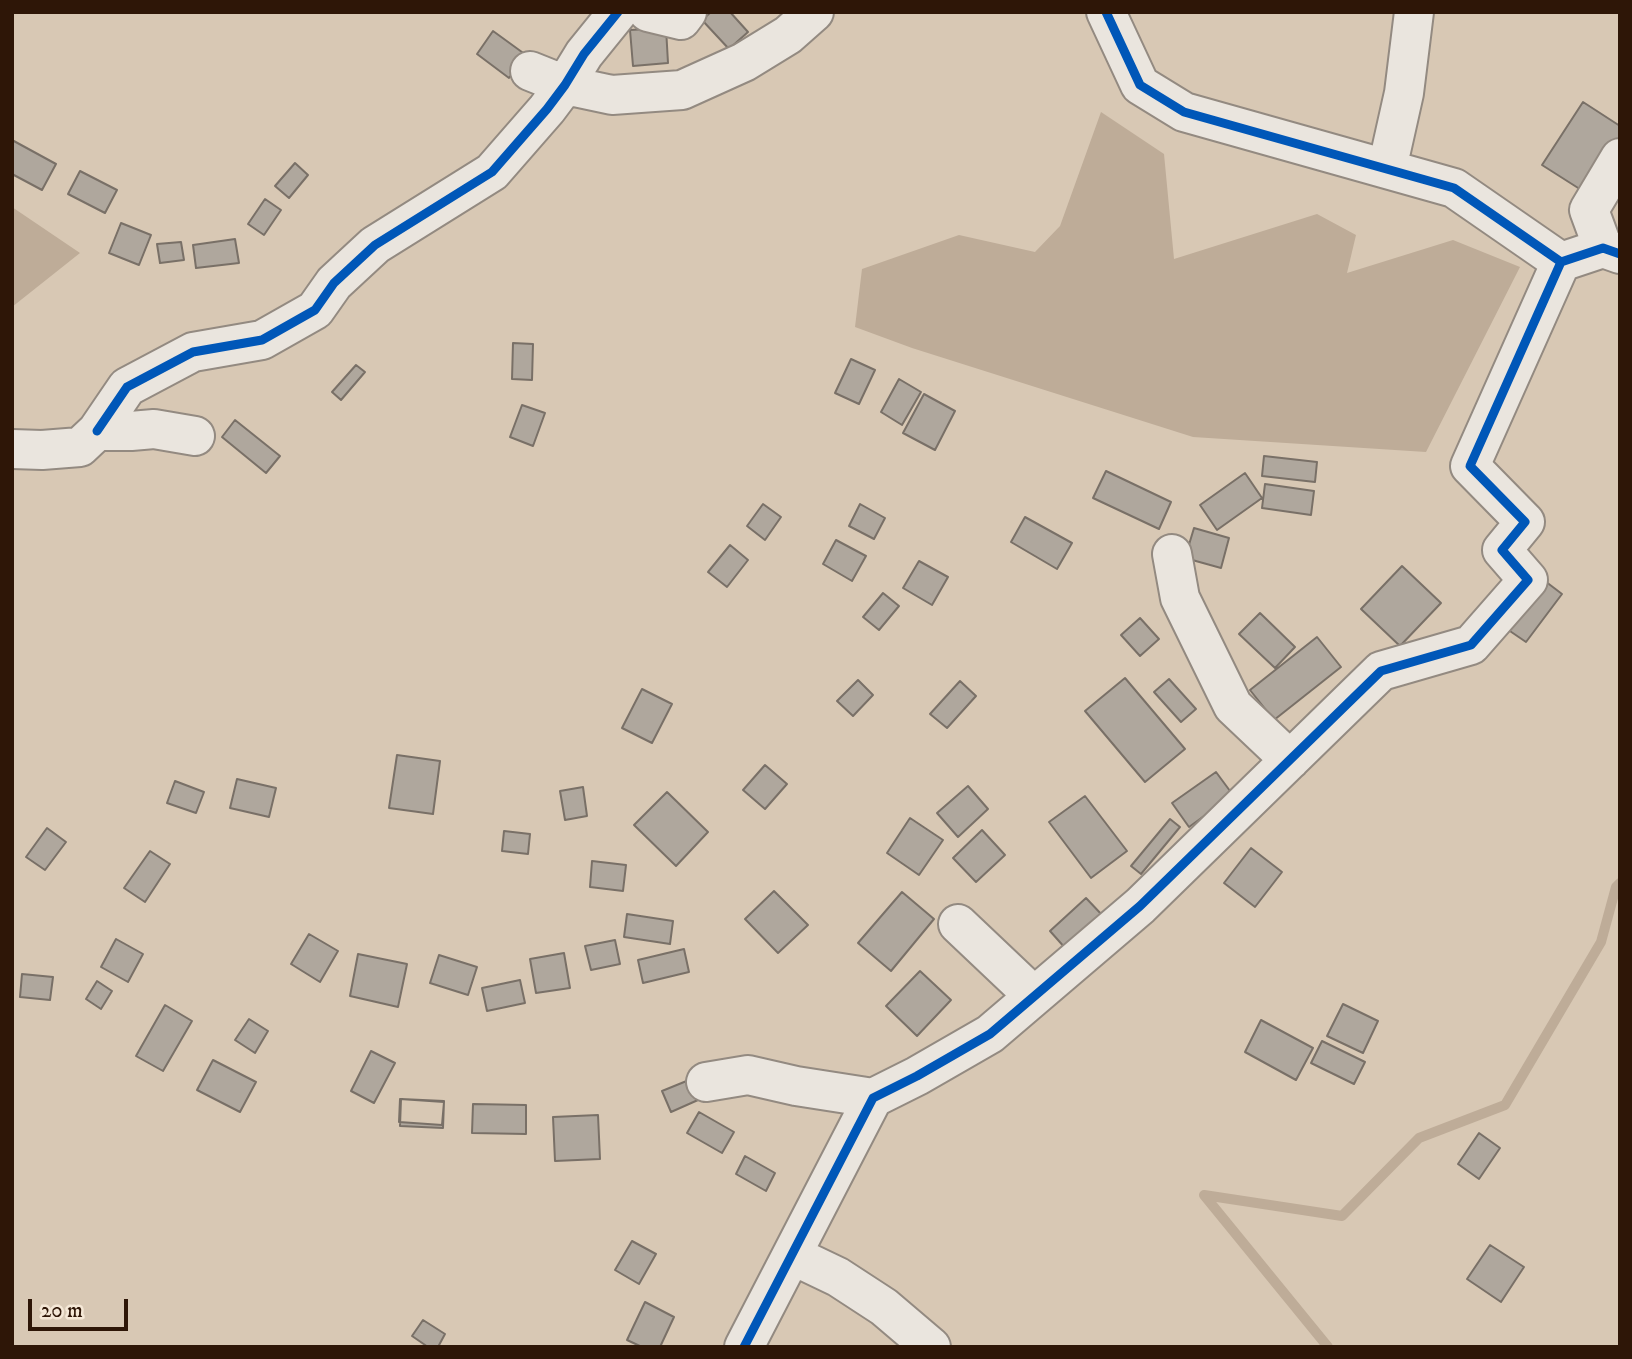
<!DOCTYPE html>
<style>
body{margin:0}
#map{position:relative;width:1632px;height:1359px;overflow:hidden;background:#e4dacc;font-family:"IM FELL DW Pica",serif}
canvas{display:block}
.frame{position:absolute;inset:0;border:14px solid #2e1607;pointer-events:none}
.scale{position:absolute;left:28px;top:1299px;width:100px;height:32px;box-sizing:border-box;border:4px solid #2e1607;border-top:0;padding-left:9px;font-size:21px;line-height:24px;white-space:nowrap;color:#2e1607;-webkit-text-stroke:5px #f5e8d7;paint-order:stroke}
</style>
<div id="map">
<canvas width="1632" height="1359"></canvas>
<div class="frame"></div>
<div class="scale">20 m</div>
</div>
<script>
const context = document.querySelector('canvas').getContext('2d');
context.lineJoin = 'round';
function fillPath(path, color) {
  context.fillStyle = color;
  context.fill(path, 'evenodd');
}
function stroke(path, color, width, dash) {
  context.strokeStyle = color;
  context.lineWidth = width;
  context.lineCap = dash ? 'butt' : 'round';
  context.setLineDash(dash || []);
  context.stroke(path);
}
fillPath(new Path2D(`
 M12 12H1620V1347H12Z`), '#d8c8b4');
fillPath(new Path2D(`
 M1101 112 1164 154 1174 259 1317 214 1356 235 1347 273 1453 240 1520 267 1426 452 1193 437 912 348 855 327 862 269 959 235 1035 252 1060 226Z
 M12 207 80 253 12 307Z`), '#beac98');
stroke(new Path2D(`
 M1328 1347 1204 1195 1342 1216 1419 1138 1505 1105 1601 942 1616 887 1620 883`), '#beac98', 10);
const building = new Path2D(`
 M711 12H730L748 32 729 49 702 20Z
 M666 28 668 63 633 66 630 30Z
 M493 31 526 55 509 78 477 54Z
 M1583 102 1620 126V140L1586 193 1542 165Z
 M12 140 56 164 42 190 12 174Z
 M295 163 308 175 289 198 275 186Z
 M80 171 117 190 105 213 68 194Z
 M265 199 281 210 264 235 248 224Z
 M121 223 151 235 139 265 109 253Z
 M235 239 239 263 196 268 193 245Z
 M181 242 184 260 160 263 157 244Z
 M513 343 533 344 532 380 512 379Z
 M851 359 875 370 859 404 835 393Z
 M356 365 365 372 341 400 332 392Z
 M899 379 921 392 902 425 881 412Z
 M924 394 955 411 935 450 903 433Z
 M522 405 545 413 533 446 510 437Z
 M235 420 280 456 266 473 222 437Z
 M1264 456 1317 462 1315 482 1262 476Z
 M1106 471 1171 502 1159 529 1093 498Z
 M1245 473 1262 498 1217 530 1200 505Z
 M1265 484 1314 491 1311 515 1262 508Z
 M763 504 781 517 765 540 747 526Z
 M860 504 885 518 874 539 849 526Z
 M1025 517 1072 543 1057 569 1011 542Z
 M1194 528 1229 538 1221 568 1185 558Z
 M836 540 866 556 852 581 823 564Z
 M730 545 748 560 727 587 708 572Z
 M919 561 948 577 932 605 903 588Z
 M1402 566 1441 603 1400 646 1361 609Z
 M1541 578 1562 594 1526 642 1504 627Z
 M883 593 899 606 879 630 863 617Z
 M1260 613 1295 647 1275 668 1239 634Z
 M1140 618 1159 639 1140 656 1121 635Z
 M1317 637 1341 667 1274 720 1250 690Z
 M1125 678 1185 749 1145 782 1085 711Z
 M1169 679 1196 709 1181 722 1154 692Z
 M858 680 873 695 853 716 837 701Z
 M960 681 976 696 947 728 930 714Z
 M642 689 672 704 652 743 622 728Z
 M397 755 440 761 433 814 389 808Z
 M765 765 787 784 765 809 743 790Z
 M1216 772 1233 795 1189 827 1172 803Z
 M237 779 276 788 269 817 230 808Z
 M175 781 204 792 196 813 167 803Z
 M968 786 988 809 958 837 937 813Z
 M583 787 587 816 565 820 560 791Z
 M667 792 708 832 676 866 634 825Z
 M1085 796 1127 851 1091 878 1049 822Z
 M910 818 943 840 919 875 887 853Z
 M1170 819 1180 827 1141 874 1131 866Z
 M47 828 66 842 45 870 26 857Z
 M982 830 1005 855 976 882 953 858Z
 M504 831 530 834 528 854 502 851Z
 M1251 848 1282 872 1255 907 1224 883Z
 M150 851 170 864 145 902 124 888Z
 M592 861 626 865 623 891 590 887Z
 M774 891 808 925 778 953 745 919Z
 M902 892 934 919 891 971 858 943Z
 M1086 898 1103 916 1066 949 1050 931Z
 M627 914 673 921 670 944 624 937Z
 M309 934 338 951 320 982 291 964Z
 M116 939 143 954 128 982 101 967Z
 M615 940 620 964 591 970 585 946Z
 M684 949 689 972 643 983 638 960Z
 M564 953 570 988 536 993 530 959Z
 M358 954 407 964 398 1007 350 996Z
 M439 955 477 967 468 995 430 983Z
 M920 971 951 1000 917 1036 886 1006Z
 M22 974 53 977 50 1000 20 997Z
 M520 980 525 1003 487 1011 482 988Z
 M97 981 112 991 101 1009 86 999Z
 M1343 1004 1378 1021 1363 1053 1327 1036Z
 M165 1005 192 1021 163 1071 136 1056Z
 M249 1019 268 1031 255 1053 235 1040Z
 M1261 1020 1313 1048 1296 1080 1245 1052Z
 M1322 1041 1365 1062 1354 1084 1311 1063Z
 M371 1051 395 1063 374 1103 351 1091Z
 M213 1060 256 1082 240 1112 197 1090Z
 M689 1080 698 1100 671 1112 662 1091Z
 M400 1099 444 1102 442 1125 399 1122Z
 M401 1099 444 1101 443 1128 400 1126Z
 M473 1104 526 1105V1134L472 1133Z
 M699 1112 734 1132 722 1153 687 1133Z
 M598 1115 600 1159 555 1161 553 1117Z
 M1479 1133 1500 1148 1479 1179 1458 1164Z
 M745 1156 775 1173 766 1191 736 1174Z
 M632 1241 656 1254 639 1284 615 1270Z
 M1490 1245 1524 1267 1501 1302 1467 1279Z
 M645 1302 674 1317 660 1347H642L627 1340Z
 M423 1320 445 1334 438 1347H428L412 1336Z`);
fillPath(building, '#afa79d');
stroke(building, '#797067', 2);
const minor = new Path2D(`
 M648 12 681 20 687 12
 M1106 12 1140 85 1184 112 1454 188 1561 262 1603 248 1620 254
 M530 71 565 85 612 95 682 90 744 62 788 35 814 12
 M1387 169 1404 93 1414 12
 M1603 248 1589 210 1620 158
 M97 431 127 387 193 352 262 340 315 310 334 283 375 245 492 172 547 109 565 85 584 54 618 12
 M12 449 42 450 80 447 97 431H131L154 429 195 436
 M1172 554 1180 598 1233 706 1290 760
 M958 924 1034 996
 M706 1082 748 1075 796 1086 873 1098
 M792 1255 838 1277 884 1307 931 1347
 M744 1347 873 1098 917 1076 990 1034 1140 906 1381 671 1471 645 1528 580 1502 550 1525 522 1470 466 1561 262`);
stroke(minor, '#938a81', 42);
stroke(minor, '#eae5de', 38);
stroke(new Path2D(`
 M1106 12 1140 85 1184 112 1454 188 1561 262 1603 248 1620 254
 M97 431 127 387 193 352 262 340 315 310 334 283 375 245 492 172 547 109 565 85 584 54 618 12
 M744 1347 873 1098 917 1076 990 1034 1140 906 1381 671 1471 645 1528 580 1502 550 1525 522 1470 466 1561 262`), '#0057b8', 9);
</script>
